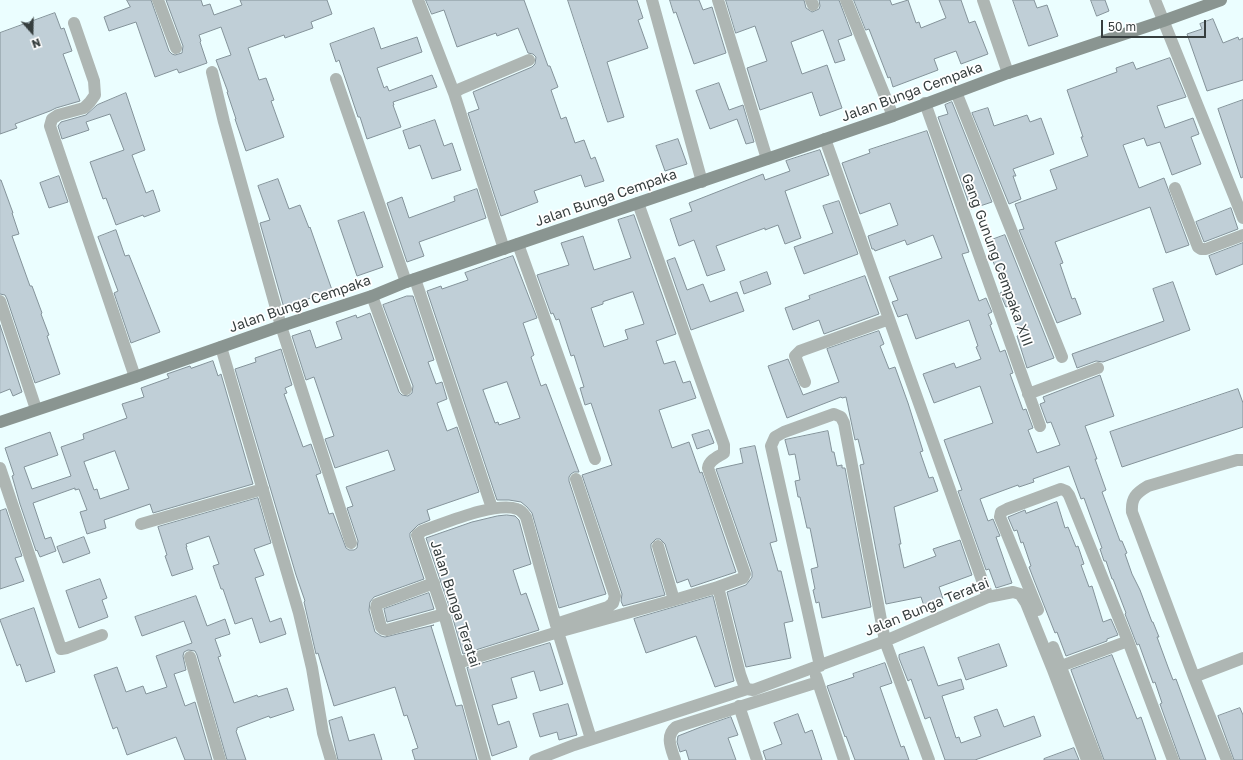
<!DOCTYPE html>
<style>
body{margin:0}
#map{position:relative;width:1243px;height:760px;overflow:hidden;background:#ebfeff;font-family:"Golos Text",sans-serif}
canvas{display:block}
.north{position:absolute;left:12px;top:12px;width:40px;height:40px;-webkit-text-stroke:3px #fff;paint-order:stroke;rotate:160deg;font-size:11px;font-weight:700;line-height:16px;text-align:center;color:#363e3e}
.north::after{content:'';display:block;margin:auto;width:14px;height:18px;background:#363e3e;clip-path:polygon(50% 0,100% 100%,50% 72%,0 100%)}
.scale{position:absolute;left:1101px;top:20px;width:105px;height:18px;box-sizing:border-box;border:2px solid #363e3e;border-top:0;padding-left:5px;font-size:12px;line-height:14px;white-space:nowrap;color:#363e3e;-webkit-text-stroke:3px #fff;paint-order:stroke}
</style>
<div id="map">
<canvas width="1243" height="760"></canvas>
<div class="north">N</div>
<div class="scale">50 m</div>
</div>
<script>
const context = document.querySelector('canvas').getContext('2d');
context.lineJoin = 'round';
function fillPath(path, color) {
  context.fillStyle = color;
  context.fill(path, 'evenodd');
}
function stroke(path, color, width, dash) {
  context.strokeStyle = color;
  context.lineWidth = width;
  context.lineCap = dash ? 'butt' : 'round';
  context.setLineDash(dash || []);
  context.stroke(path);
}
function label(font, color, halo, rows, align = 'center') {
  context.font = font + ' "Golos Text",sans-serif';
  context.lineWidth = 3.5;
  context.setLineDash([]);
  context.textBaseline = 'middle';
  context.strokeStyle = halo;
  context.fillStyle = color;
  for (const [text, x, y, turn = 0] of rows) {
    context.save();
    context.translate(x, y);
    context.rotate((+turn || 0) * Math.PI / 180);
    context.textAlign = isNaN(turn) ? turn : align;
    if (halo) context.strokeText(text, 0, 0);
    context.fillText(text, 0, 0);
    context.restore();
  }
}
const building = new Path2D(`
 M127 0H151L169 51 172 54 175 55 182 53 183 46 166 0H201L203 6 210 4 214 15 242 5 240 0H327L332 14 311 22 313 28 285 38 284 35 248 48 259 80 266 78 274 100 271 101 284 137 246 151 235 119H236L227 92H228L216 60 231 55 221 27 199 35 201 41 200 42 207 63 179 73 177 69 155 77 136 22 109 31 104 17 130 7Z
 M426 0H524L548 66H550L558 87 551 90 561 119 566 117 575 143 584 140 591 159 595 157 604 181 585 187 581 175 534 191 538 202 501 216 468 113 479 109 473 92 532 67 535 64 536 57 533 54 528 53 518 28 497 36 496 33 457 47 444 10 432 14Z
 M568 0H637L643 18 638 20 648 48 607 62 624 117 608 122Z
 M670 0H699L703 10 712 7 726 53 694 64 676 12 674 13Z
 M726 0H804L806 8 812 12 819 9 820 6 819 0H839L852 35 838 40 845 60 835 63 823 30 791 42 802 74 827 65 842 108 820 116 812 92 760 110 747 68 767 61 755 26 736 33Z
 M854 0H890L892 5 908 0 916 23 919 22 921 28 946 18 939 0H961L969 23 975 21 988 54 961 64 956 51 934 59 938 70 893 87 890 77 888 78 869 29 866 30Z
 M1013 0H1034L1037 8 1047 5 1058 36 1029 46Z
 M1091 0H1105L1109 11 1097 16Z
 M55 13 61 29 64 28 72 51 63 54 80 101 56 108 50 111 15 124 17 128 0 134V33Z
 M1213 19 1223 43 1238 37 1239 40 1243 38V80L1207 91 1187 34 1202 29 1200 24Z
 M374 28 381 49 417 37 422 52 377 68 384 88 387 86 389 91 432 75 437 87 393 102 394 105H393L401 127 367 139 360 117H358L339 60 336 62 330 44Z
 M1170 58 1186 97 1157 106 1165 128 1193 118 1199 134 1191 137 1201 164 1172 175 1160 142 1147 146 1144 138 1123 145 1139 188 1164 178 1189 245 1166 253 1150 207 1055 242 1063 263 1060 264 1072 299 1075 298 1081 314 1057 323 1019 230 1024 229 1015 204 1057 189 1050 170 1088 156 1081 137H1083L1067 90 1117 72 1116 68 1133 62 1136 69Z
 M719 83 729 110 743 105 754 142 746 144 737 119 710 129 696 91Z
 M126 93 145 150 132 155 146 193 153 190 160 211 144 217 143 215 116 225 106 198 103 199 90 162 124 150 110 114 86 122 89 130 62 139 58 126 61 122 86 115 97 105Z
 M1243 100V177L1241 178 1218 109Z
 M952 102 992 202 971 209 938 117 948 114 945 105Z
 M988 108 994 126 1027 115 1030 122 1041 118 1054 154 1013 169 1016 176H1013L1021 199 1009 204 972 113Z
 M435 120 444 146 452 143 461 170 432 179 420 145 409 149 403 131Z
 M927 131 969 252 962 254 979 301 986 298 992 312 988 314 992 324 990 325 1000 352 1005 350 1013 373 1010 374 1023 410 1026 409 1033 428 1028 430 1037 453 1060 445 1051 422 1047 423 1040 404 1045 402 1043 397 1100 375 1114 416 1085 426 1097 459H1095L1106 490 1102 492 1120 541H1122L1127 553 1125 554 1132 574 1140 590 1152 622H1153L1159 637H1157L1168 667 1173 680 1176 679 1206 760H1180L1160 704 1162 703 1155 682 1153 683 1139 644 1137 645 1125 614 1126 613 1113 579H1112L1106 561H1104L1100 549 1102 548 1084 498 1081 499 1069 466 1033 479 1034 482 1019 487 1018 485 980 499 988 521 993 519 1000 536 996 537 1012 583 996 588 989 569 986 570 958 491 962 490 944 440 993 423 980 386 934 403 923 374 954 363 956 368 981 359 976 347 978 346 969 320 916 339 907 314 898 317 892 302 898 300 889 277 942 258 933 235 907 245 905 240 875 251 874 249H872L868 236 898 225 890 203 860 214 842 163 870 153 869 150Z
 M678 139 687 164 665 171 656 146Z
 M820 150 829 175 785 191 801 238 785 244 778 225 765 230V228L716 246 725 270 707 276 694 240 679 246 670 219 692 211 689 203 763 174 765 180 790 171 786 161Z
 M59 176 68 202 49 208 40 183Z
 M278 179 289 209 300 205 309 228 310 227 332 290 284 308 260 223 270 220 258 186Z
 M0 180H1L13 213H12L19 234 12 236 30 286H32L42 313 41 314 49 335 47 336 60 374 35 383 7 299 5 295 0 294Z
 M477 189 486 218 419 242 424 256 407 262 387 203 402 197 409 218 455 201 454 197Z
 M839 201 858 254 804 274 794 247 833 233 823 206Z
 M1231 208 1238 229 1204 242 1196 222Z
 M364 212 383 267 357 276 338 221Z
 M634 215 676 334 656 341 664 364 675 361 683 383 690 381 696 398 659 410 672 448 689 442 700 473 702 472 736 572 691 587 688 579 677 583 665 544 660 539H656L651 544V548L665 595 623 606 621 601 622 594 582 475 612 465 591 403 585 405 580 388 584 387 574 355 571 356 559 319 556 320 553 313 551 314 537 275 569 265 561 243 583 236 594 270 631 258 618 220ZM633 292 644 324 625 330 628 339 604 347 591 308 603 304V302Z
 M116 230 125 256 129 255 160 332 131 343 114 293 118 291 98 237Z
 M1005 235 1054 358 1027 368 1017 336 1020 335 1009 306 1006 307 1000 293 1004 291 986 242Z
 M1243 243V264L1216 275 1209 256Z
 M513 256 537 318 523 323 534 355 531 357 541 386 546 384 579 472H574L571 474 569 477V481L606 594 559 608 532 513 527 507 521 502 509 500H497L427 291 441 286 442 289 468 280 465 273ZM507 382 520 418 499 425 498 422 495 423 483 390Z
 M675 258 687 290 703 284 710 302 737 292 744 311 691 330 667 261Z
 M767 272 771 284 744 294 740 282Z
 M865 276 879 314 824 334 819 320 793 330 785 308 810 299 809 296Z
 M1173 282 1190 330 1103 362 1096 361 1077 368 1072 354 1164 321 1153 289Z
 M407 296H413L434 360 428 362 436 384 442 382 447 399 437 403 447 431 457 427 479 492 427 510 430 520 418 525 410 533V537L424 579 374 597 370 602 369 610 375 632 381 636 385 637 434 625 431 626 456 706 462 705 477 760H415L412 750 418 748 407 715 404 716 395 687 334 706 318 653 316 654 304 602 305 601 296 575 235 369 256 362 255 358 281 349 292 385 285 388 287 393 284 394 303 447 311 444 321 473 316 475 329 514 333 513 346 548 349 550H354L357 548 358 541 347 508 353 506 346 487 395 470 388 450 335 468 325 439 334 436 314 377 306 380 292 336 310 330 316 348 342 339 336 322 356 315 357 318 370 313 399 392 402 395 408 396 412 393 413 386 383 305Z
 M0 325 22 392 13 396 10 389 0 393Z
 M879 331 884 344 880 346 889 369 895 367 908 403 923 451 920 452 929 478 933 477 938 491 894 507 901 544H899L904 568 936 556 933 549 960 540 972 575 939 587 943 599 924 606 921 597 886 604 860 465 864 464 858 439 855 440 846 397 842 398 841 397 787 418 768 366 788 359 803 395 839 382 827 349Z
 M213 361 218 376 221 374 253 484 153 513 150 504 104 520 106 528 87 534 80 512 87 510 79 489 75 490V488L33 503 45 539 51 537 56 551 40 557 37 550 36 551 20 504 12 476 14 475 5 448 50 432 58 455 24 467 32 489 71 476 61 447 84 439 83 434 127 418 122 404 144 397 141 388 169 378 167 374 190 366 191 368ZM115 451 129 489 100 499 97 489 94 490 84 462Z
 M1238 389 1243 403V427L1122 467 1110 432Z
 M709 430 714 443 697 449 692 435Z
 M828 431 832 452H834L837 466 842 465V468H845L871 607 822 618 819 602 816 603 813 590 815 589 811 569 818 567 810 528H807L800 497H798L795 481 800 480 795 454 789 455 785 440Z
 M755 446 777 541 770 543 778 571H781L793 621 784 623 791 658 746 667 727 592 746 585 752 577V572L716 469 743 463 740 449Z
 M258 498 271 543 254 549 264 575 255 578 270 622 281 618 286 634 260 643 252 618 235 624 223 589H221L213 566 219 564 209 536 186 544 187 547H186L193 569 172 576 165 556 167 555 158 527Z
 M1057 502 1065 528 1068 527 1076 547 1078 546 1084 564 1081 565 1089 587 1092 586 1103 622 1111 619 1118 635 1107 639V641L1066 656 1057 632 1055 633 1034 580 1029 567 1031 566 1023 542 1021 543 1017 530 1014 531 1008 517 1025 510 1026 513Z
 M6 509 22 556 15 558 24 581 0 589V511Z
 M507 515 515 516 519 520 531 564 513 570 521 595 526 593 539 630 463 654 451 612 426 538 472 522 497 516Z
 M84 537 90 553 63 563 57 547Z
 M100 579 107 598 102 600 108 617 79 628 66 591Z
 M429 593 434 609 387 622 384 609Z
 M196 596 207 626 225 619 230 634 215 639 221 656 218 657 234 703 257 695 258 697 287 688 294 710 270 718 269 716 237 728V730L236 731 246 760H227L197 655 195 651 188 650 184 652 183 656 186 670 174 674 185 706 195 702 212 760H185L176 737 127 755 117 727 113 729 94 675 117 667 126 692 143 686 146 694 167 687 156 656 192 643 184 621 142 636 135 617Z
 M713 596 734 681 715 687 696 636 646 653 634 619Z
 M34 608 55 672 26 682 20 664 17 666 0 620Z
 M550 643 563 684 540 691 534 671 511 678 517 698 492 705 498 725 509 721 517 747 492 756 467 668Z
 M999 644 1007 666 966 680 958 658Z
 M924 647 938 686 961 679 964 689 942 696 956 738 959 737 961 743 981 736 974 717 997 709 1004 727 1034 716 1041 736 975 760H945L930 717 925 719 911 679 908 681 899 658V655Z
 M1112 655 1137 719 1141 717 1156 760H1104L1071 670Z
 M885 663 892 683 880 687 901 747 904 746 909 760H855L846 736 845 737 827 686 854 677 853 674Z
 M568 704 577 735 559 740 557 732 540 737 533 714Z
 M1240 708 1243 715V760H1234L1218 716Z
 M798 714 805 733 812 730 822 760H766L763 751 782 744 774 723Z
 M342 717 349 741 374 734 382 760H338L329 721Z
 M731 717 738 735 728 738 736 760H689L686 750 680 752 677 742 678 736 701 727Z
 M1074 748 1079 760H1044V759Z`);
fillPath(building, '#c0cfd7');
stroke(building, '#84939a', 1);
stroke(new Path2D(`
 M158 0 176 48
 M418 0 454 93 504 249
 M652 0 702 182
 M718 0 767 159
 M811 0 813 5
 M846 0 893 116
 M983 0 1008 73
 M1155 0 1243 218
 M74 23 94 81 95 95 90 102 84 108 58 115 52 119 50 126 135 377
 M212 72 224 122 281 326 351 543
 M336 79 406 282
 M956 92 1062 357
 M454 93 460 89 529 60
 M925 103 1040 426
 M825 139 988 597
 M1175 188 1198 247 1201 249H1206L1243 235
 M638 203 724 445V453C718 457 709 460 708 468L745 574 743 578 718 587
 M518 244 595 459
 M415 279 492 508
 M372 296 406 389
 M0 301 36 409
 M221 347 299 613 312 668 323 733 331 760
 M805 382 795 356 800 351 889 319
 M1028 394 1098 368
 M0 468 61 649 67 648 102 635
 M141 524 263 489
 M658 546 674 600
 M434 583 377 604 376 608 381 627 383 629 387 630 444 614
 M1038 610 1000 517 1001 512 1007 509 1061 489 1066 491 1069 495 1128 641 1173 760
 M556 624 608 607 613 603 615 596 576 479
 M1053 647 1097 760
 M190 657 220 760
 M458 663 558 632 674 600 718 587 740 674 744 685 747 689 753 690 885 641 988 597 1013 592 1020 594 1026 603 1053 670 1087 760
 M820 666 771 446 775 437 784 432 834 414 841 417 844 423 885 641 929 760
 M1061 666 1128 641
 M816 676 844 760
 M1194 677 1243 658
 M739 706 757 760
 M485 760 444 614 417 535 422 531C443 524 496 501 517 509 521 510 524 514 526 517L558 632 591 739
 M535 760 574 745 747 689
 M675 760C671 748 665 736 676 727L818 682
 M1227 760 1194 677 1132 512C1131 498 1136 493 1148 486L1237 460H1243`), '#aeb6b3', 12);
stroke(new Path2D(`
 M0 422 135 377 281 326 372 296 406 282 767 159 893 116 1008 73 1163 21 1221 0`), '#8a9591', 12);
label('14px', '#363e3e', '#fff', [
 ["Jalan Bunga Cempaka",912,92,-20],
 ["Jalan Bunga Cempaka",606,198,-19],
 ["Gang Gunung Cempaka XIII",997,260,70],
 ["Jalan Bunga Cempaka",300,304,-19],
 ["Jalan Bunga Teratai",455,604,72],
 ["Jalan Bunga Teratai",927,607,-22]
]);
</script>
